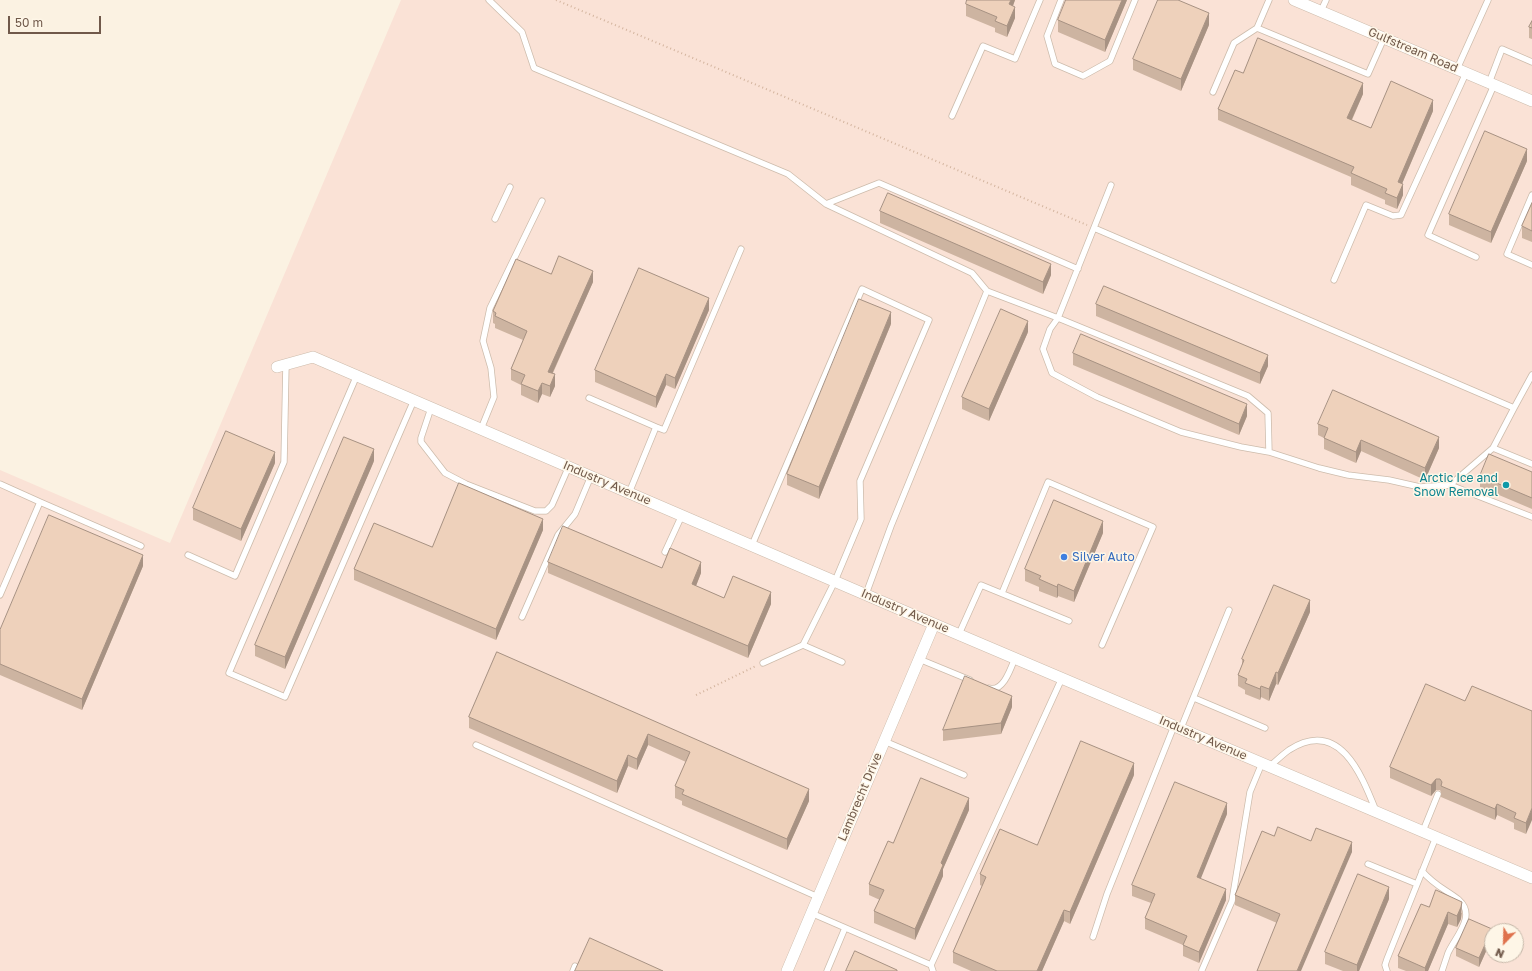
<!DOCTYPE html>
<style>
body{margin:0}
#map{position:relative;width:1532px;height:971px;overflow:hidden;background:#fbf2e2;font-family:"Golos Text",sans-serif}
canvas{display:block}
.north{position:absolute;left:1484px;top:923px;width:40px;height:40px;box-sizing:border-box;background:#fef6e7;border:1px solid #c5b7a8;border-radius:50%;rotate:203deg;font-size:11px;font-weight:700;line-height:16px;text-align:center;color:#70594a}
.north::after{content:'';display:block;margin:auto;width:14px;height:18px;background:#df724d;clip-path:polygon(50% 0,100% 100%,50% 72%,0 100%)}
.scale{position:absolute;left:8px;top:16px;width:93px;height:18px;box-sizing:border-box;border:2px solid #70594a;border-top:0;padding-left:5px;font-size:12px;line-height:14px;white-space:nowrap;color:#70594a;-webkit-text-stroke:3px #fef6e7;paint-order:stroke}
</style>
<div id="map">
<canvas width="1532" height="971"></canvas>
<div class="north">N</div>
<div class="scale">50 m</div>
</div>
<script>
const context = document.querySelector('canvas').getContext('2d');
context.lineJoin = 'round';
function fillPath(path, color) {
  context.fillStyle = color;
  context.fill(path, 'evenodd');
}
function stroke(path, color, width, dash) {
  context.strokeStyle = color;
  context.lineWidth = width;
  context.lineCap = dash ? 'butt' : 'round';
  context.setLineDash(dash || []);
  context.stroke(path);
}
function label(font, color, halo, rows, align = 'center') {
  context.font = font + ' "Golos Text",sans-serif';
  context.lineWidth = 3;
  context.setLineDash([]);
  context.textBaseline = 'middle';
  context.strokeStyle = halo;
  context.fillStyle = color;
  for (const [text, x, y, turn = 0] of rows) {
    context.save();
    context.translate(x, y);
    context.rotate((+turn || 0) * Math.PI / 180);
    context.textAlign = isNaN(turn) ? turn : align;
    if (halo) context.strokeText(text, 0, 0);
    context.fillText(text, 0, 0);
    context.restore();
  }
}
fillPath(new Path2D(`
 M401 0H1532V971H0V470L170 543ZM1492 931H1516V955H1492Z`), '#fae2d6');
const lane = new Path2D(`
 M489 0 522 32 534 68 788 174 826 204 972 273 987 291
 M1061 0 1047 36 1055 64 1083 76 1110 61 1135 0
 M1269 0 1257 28 1368 74 1384 38
 M1321 11 1326 0
 M1457 69 1488 0
 M1489 83 1502 49 1532 62
 M1213 92 1234 43 1257 28
 M952 116 983 46 1015 59 1040 0
 M1532 195 1507 254 1532 265
 M826 204 879 183 1078 269
 M495 219 510 187
 M1094 228 1514 408 1532 375
 M1476 257 1428 235 1494 85
 M1334 280 1366 205 1393 216 1401 215 1466 73
 M357 375 229 673 285 697 414 400
 M589 398 656 427 629 493
 M431 408 421 438V442L445 473 466 484 535 511H546L552 505 569 466
 M656 427 664 430 741 249
 M481 429 494 397 491 368 483 341 490 308 542 201
 M1493 448 1514 408
 M1269 452 1268 413 1248 396 1058 318 1050 329 1043 349 1052 373 1097 397 1181 432 1241 447 1269 452 1319 468 1348 475 1389 480 1420 487 1450 485 1532 517
 M0 484 40 502 0 595
 M1450 485 1493 448 1532 464
 M40 502 141 546
 M752 545 862 289 929 320 860 481 861 519 835 581 803 645 763 663
 M665 552 682 515
 M188 555 235 576 284 462 286 364
 M1002 593 1048 482 1153 527 1102 645
 M866 594 891 526 987 291 1058 318 1111 185
 M522 617 558 535 575 514 591 476
 M959 634 981 585 1069 621
 M803 645 842 662
 M919 659 970 680
 M989 688C1003 693 1011 668 1015 658
 M1194 698 1265 728
 M1181 728 1229 610
 M884 741 964 775
 M476 745 818 897
 M1270 766C1276 761 1282 755 1289 750 1339 718 1361 773 1376 811
 M1423 831 1438 794
 M1368 864 1417 884
 M1422 871C1435 886 1445 889 1459 900 1477 916 1455 937 1448 953 1446 959 1444 965 1442 971
 M811 913 931 965 1062 678
 M1093 937 1107 894 1174 726
 M931 965 933 971
 M1202 970 1232 901 1250 792 1262 763
 M573 971 575 966
 M827 971 845 928
 M1387 971 1385 965 1387 959 1436 837`);
const street = new Path2D(`
 M1294 0 1532 101
 M277 367 313 357 934 624 1532 878
 M787 971 934 624`);
stroke(lane, '#cdbcac', 7);
stroke(street, '#cdbcac', 12);
stroke(new Path2D(`
 M556 0 1087 225
 M696 695 756 666`), '#d3b49e', 2, [1, 3]);
stroke(lane, '#fff', 5.5);
stroke(street, '#fff', 11);
fillPath(new Path2D(`
 M1015 0 1013 6 1015 18 1007 37 995 32V28L966 16V4Z
 M1127 0 1105 52 1058 32V20Z
 M1532 21V39L1529 38V27Z
 M1209 25 1181 91 1133 70V59Z
 M1243 73 1363 94 1352 120 1371 128 1433 111 1402 184 1403 195 1397 209 1385 204V200L1351 185V177L1218 120V109Z
 M1527 161 1491 243 1449 225V214Z
 M1532 203V242L1522 238V226Z
 M880 211 1051 275 1043 294 880 223Z
 M551 274 593 282 553 373 555 386 550 397 542 394 538 403 521 395V385L511 380V369L523 340 495 328V324L493 323V311Z
 M1096 304 1268 366 1260 384 1096 316Z
 M709 310 675 389 666 385 656 408 595 382V370Z
 M891 324 819 499 787 485V474Z
 M1028 332 989 421 962 409V397Z
 M1073 353 1247 416 1239 435 1073 365Z
 M1318 424 1439 448 1425 480 1361 451 1356 463 1324 449V438L1318 435Z
 M374 461 285 669 255 656V645Z
 M275 463 241 541 193 520V508Z
 M1532 472V509L1480 487V476Z
 M543 530 496 640 354 580V569L432 547Z
 M1103 533 1074 602 1058 596 1057 598 1039 591V587L1025 581V569Z
 M548 562 662 568 701 573 696 586 724 598 771 604 748 658 548 573Z
 M143 566 82 710 0 675V630Z
 M1310 612 1278 685 1276 684 1269 701 1261 697 1260 700 1245 694V690L1238 686V675L1242 666V659Z
 M497 652 809 801 787 850 682 805V801L675 798V786L686 762 648 745 637 770 628 766 617 793 469 728V717Z
 M1465 701 1532 711 1526 834 1514 829V823L1497 815 1495 820 1441 797V792L1440 790H1436L1431 796 1390 778V767Z
 M1012 707 1001 734 943 741V730Z
 M1134 775 1070 924 1064 921 1042 971H971L953 963V952L982 886 980 885V874L1037 845Z
 M969 810 943 869V876L915 940 874 923V911L880 900 869 895V884L893 843Z
 M1227 814 1200 878 1226 900 1199 963 1183 956V945L1145 929V918L1151 903 1132 896V885Z
 M1274 836 1311 841 1352 852 1277 923 1235 905V895Z
 M1389 899 1359 971H1343L1325 964V952Z
 M1429 907 1462 913 1461 919 1457 927 1448 924 1428 971H1406L1398 968V956Z
 M1492 929V938L1479 967 1456 956V948Z`), '#cdb4a1');
fillPath(new Path2D(`
 M1011 0H1015L1009 16V4Z
 M1122 0H1127L1105 52V40Z
 M1015 7V18L1007 37V26Z
 M1209 13V25L1181 91V79Z
 M1363 83V94L1347 130V118Z
 M1433 100V111L1398 193V182Z
 M1527 149V161L1491 243V232Z
 M1403 184V195L1397 209V198Z
 M1051 264V275L1043 294V282Z
 M593 271V282L548 383V372Z
 M709 298V310L675 389V378Z
 M891 312V324L819 499V487Z
 M1028 321V332L989 421V409Z
 M1268 355V366L1260 384V373Z
 M555 374V386L550 397V386Z
 M666 374V385L656 408V397Z
 M542 383V394L538 403V391Z
 M1247 404V416L1239 435V424Z
 M1439 437V448L1425 480V468Z
 M1361 440V451L1356 463V452Z
 M374 449V461L285 669V657Z
 M275 452V463L241 541V529Z
 M543 519V530L496 640V629Z
 M1103 521V533L1074 602V591Z
 M143 555V566L82 710V699Z
 M701 562V573L692 596V584Z
 M1058 584V596L1057 598V587Z
 M771 592V604L748 658V646Z
 M1310 600V612L1278 685V673Z
 M1276 672V684L1269 701V689Z
 M1261 686V697L1260 700V689Z
 M1012 696V707L1001 734V723Z
 M648 734V745L637 770V759Z
 M628 755V766L617 793V781Z
 M1134 763V775L1070 924V912Z
 M1436 779V790L1431 796V785Z
 M809 789V801L787 850V839Z
 M969 798V810L943 869V876L915 940V929L941 863Z
 M1227 803V814L1197 888V877Z
 M1497 804V815L1495 820V809Z
 M1532 808V820L1526 834V823Z
 M1352 842V852L1301 971H1297Z
 M1389 887V899L1359 971H1357V965Z
 M1226 889V900L1199 963V952Z
 M1462 902 1461 919 1457 927V916Z
 M1064 910V921L1042 971H1037Z
 M1448 912V924L1428 971H1425V968Z
 M1492 929V938L1479 967V958Z`), '#a79283');
const building = new Path2D(`
 M967 0H1011L1009 4 1015 7 1007 26 995 21 997 17 966 4Z
 M1066 0H1122L1105 40 1058 20Z
 M1158 0H1178L1209 13 1181 79 1133 59Z
 M1532 21V28L1529 27Z
 M1258 38 1363 83 1347 118 1371 128 1391 81 1433 100 1398 182 1403 184 1397 198 1385 193 1387 189 1351 173 1354 167 1218 109 1235 70 1243 73Z
 M1485 131 1527 149 1491 232 1449 214Z
 M888 193 1051 264 1043 282 880 211Z
 M1532 203V231L1522 226Z
 M559 256 593 271 548 372 555 374 550 386 542 383 538 391 521 384 525 375 511 369 527 331 495 316 496 313 493 311 516 259 551 274Z
 M639 268 709 298 675 378 666 374 656 397 595 370Z
 M1104 286 1268 355 1260 373 1096 304Z
 M859 299 891 312 819 487 787 474Z
 M1001 309 1028 321 989 409 962 397Z
 M1081 334 1247 404 1239 424 1073 353Z
 M1333 390 1439 437 1425 468 1361 440 1356 452 1324 438 1328 428 1318 424Z
 M226 431 275 452 241 529 193 508Z
 M344 437 374 449 285 657 255 645Z
 M1489 454 1532 472V498L1480 476Z
 M459 483 543 519 496 629 354 569 374 523 432 547Z
 M1054 500 1103 521 1074 591 1058 584 1057 587 1039 579 1041 576 1025 569Z
 M49 515 143 555 82 699 0 664V630Z
 M563 526 662 568 670 548 701 562 692 584 724 598 733 576 771 592 748 646 548 562Z
 M1274 585 1310 600 1278 673 1276 672 1269 689 1261 686 1260 689 1245 683 1247 679 1238 675 1244 660 1242 659Z
 M497 652 809 789 787 839 682 794 684 790 675 786 690 752 648 734 637 759 628 755 617 781 469 717Z
 M965 676 1012 696 1001 723 943 730Z
 M1426 684 1465 701 1472 686 1532 711V808L1526 823 1514 818 1516 813 1497 804 1495 809 1441 786 1442 782 1440 779H1436L1431 785 1390 767Z
 M1081 741 1134 763 1070 912 1064 910 1037 971H997L953 952 986 877 980 874 1000 829 1037 845Z
 M921 778 969 798 941 863 943 865 915 929 874 911 884 890 869 884 888 841 893 843Z
 M1175 782 1227 803 1197 877 1226 889 1199 952 1183 945 1187 936 1145 918 1155 894 1132 885Z
 M1278 827 1311 841 1316 828 1352 842 1297 971H1257L1280 914 1235 895 1262 831 1274 836Z
 M1358 874 1389 887 1357 965 1325 952Z
 M1436 890 1462 902 1461 907 1457 916 1448 912 1425 968 1398 956 1421 904 1429 907Z
 M1469 919 1492 929 1479 958 1456 948Z
 M590 938 663 971H575Z
 M855 951 897 970V971H846Z`);
fillPath(building, '#eed1bb');
stroke(building, '#a79283', 1);
for (const [x, y, r, color] of [
 [1506,485,4,"#0f9aa8"],
 [1064,557,4,"#3f7fe0"]
]) {
  const dot = new Path2D();
  dot.arc(x, y, r, 0, 2 * Math.PI);
  context.fillStyle = color;
  context.fill(dot);
  stroke(dot, '#fef6e7', 1.5);
}
label('12px', '#70594a', '#fef6e7', [
 ["Gulfstream Road",1413,50,23],
 ["Industry Avenue",607,483,23],
 ["Industry Avenue",905,611,23],
 ["Industry Avenue",1203,738,23],
 ["Lambrecht Drive",860,797,-67]
]);
label('12px', '#0d838f', '#fef6e7', [
 ["Arctic Ice and",1498,478],
 ["Snow Removal",1498,492]
], 'right');
label('12px', '#366cbe', '#fef6e7', [
 ["Silver Auto",1072,557]
], 'left');
</script>
